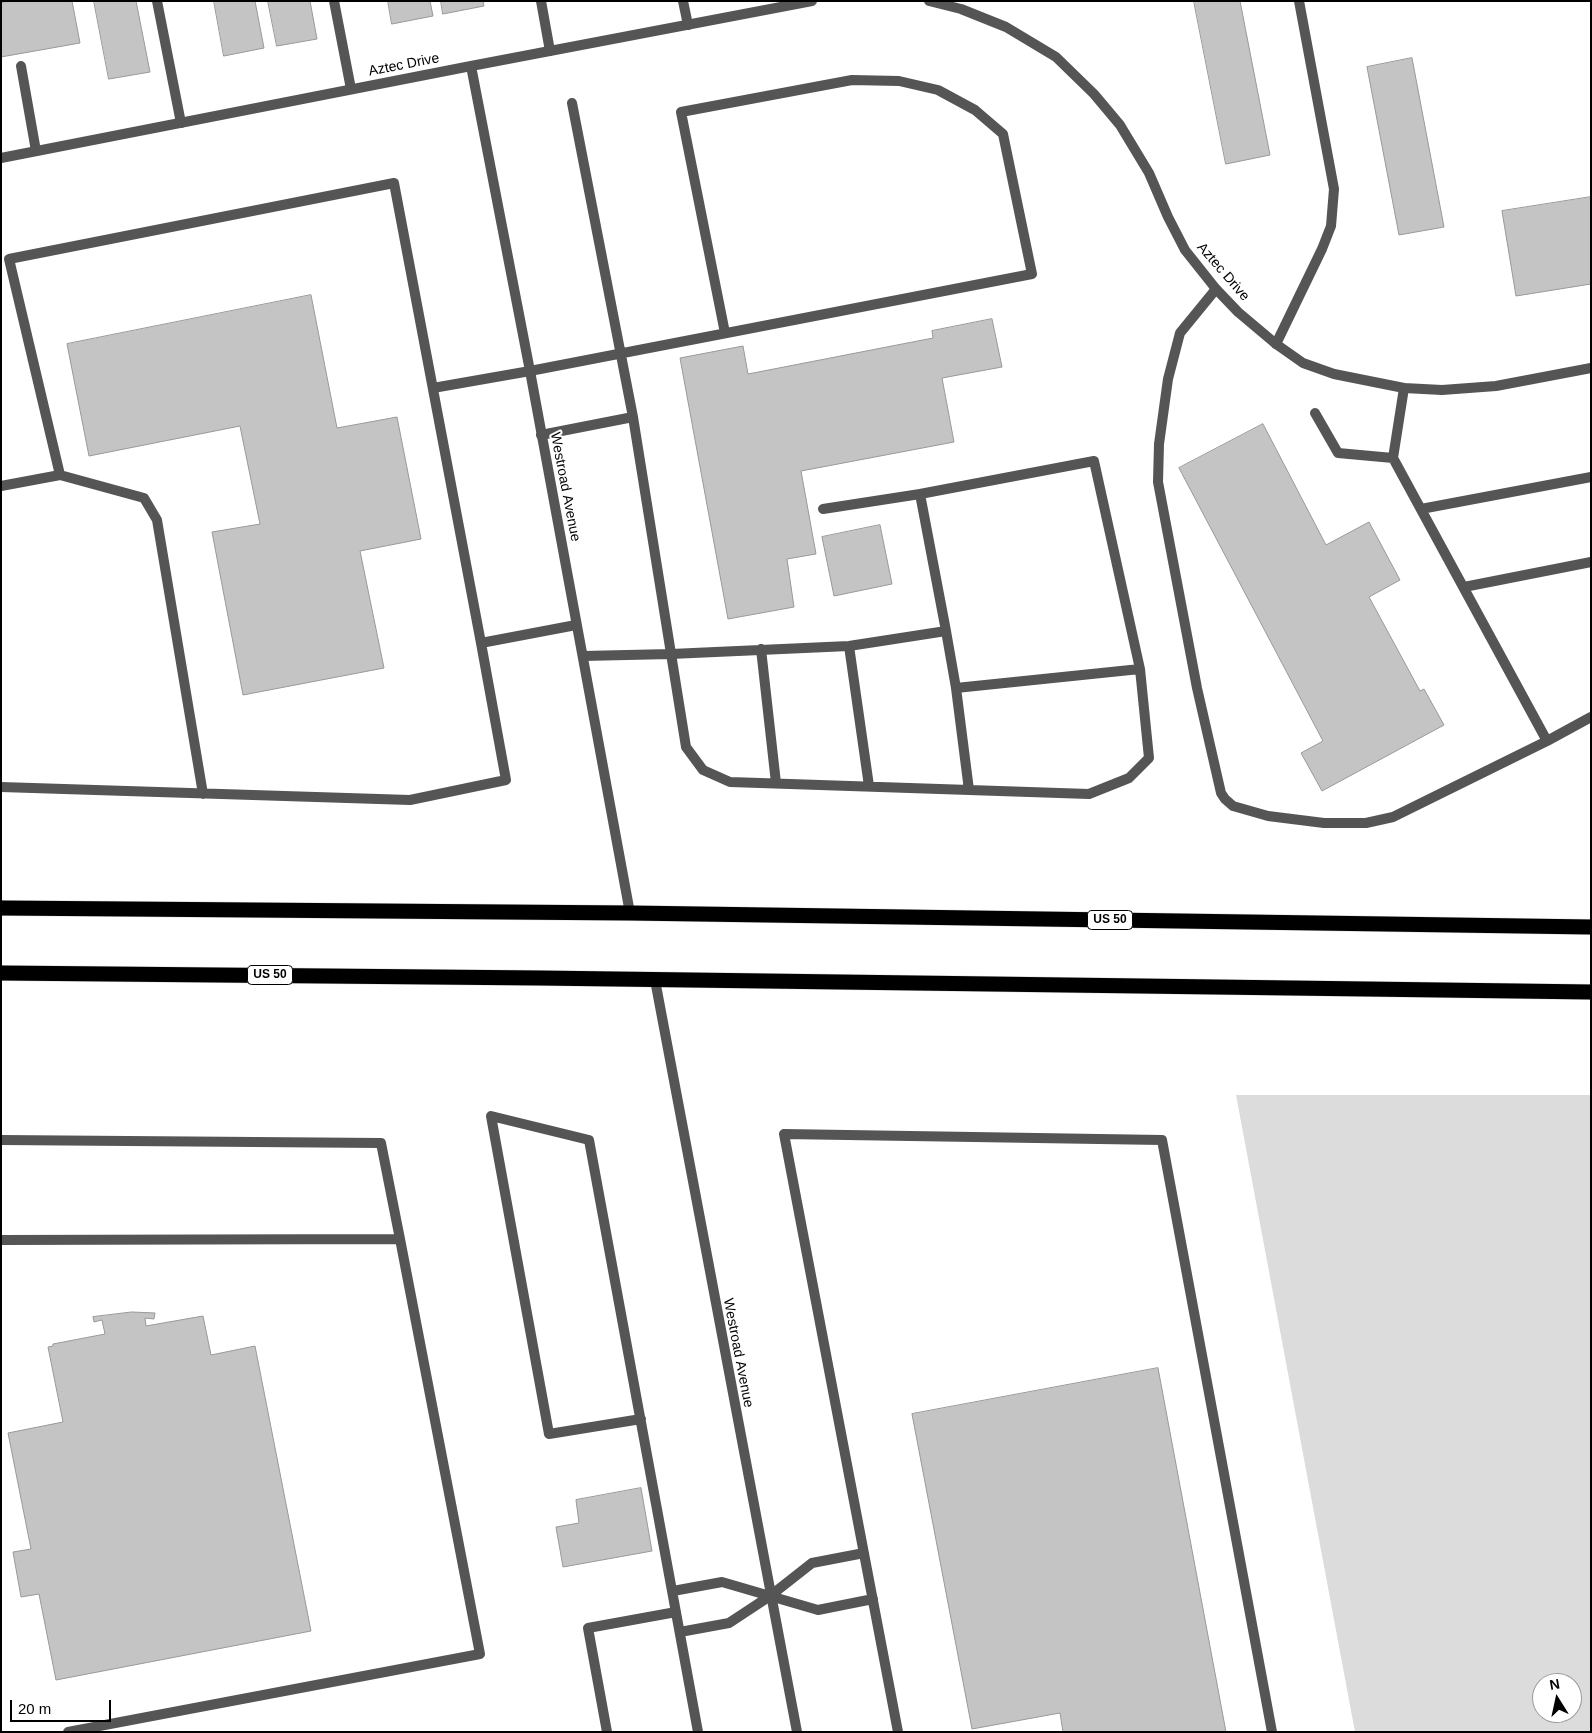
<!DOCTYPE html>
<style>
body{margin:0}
#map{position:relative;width:1592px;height:1733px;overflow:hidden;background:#fff;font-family:Helvetica,sans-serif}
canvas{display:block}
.frame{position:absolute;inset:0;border:2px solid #000;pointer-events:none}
.north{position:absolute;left:1532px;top:1673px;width:50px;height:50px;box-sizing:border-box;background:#fff;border:1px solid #999;border-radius:50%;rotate:350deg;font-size:14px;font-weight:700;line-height:20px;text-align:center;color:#000}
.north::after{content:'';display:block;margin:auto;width:18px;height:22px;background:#000;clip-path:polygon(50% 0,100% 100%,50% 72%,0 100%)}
.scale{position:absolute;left:10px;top:1700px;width:101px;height:22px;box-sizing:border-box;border:2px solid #000;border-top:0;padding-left:6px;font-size:15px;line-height:18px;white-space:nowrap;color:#000;-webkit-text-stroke:4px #fff;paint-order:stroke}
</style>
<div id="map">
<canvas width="1592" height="1733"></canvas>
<div class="frame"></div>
<div class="north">N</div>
<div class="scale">20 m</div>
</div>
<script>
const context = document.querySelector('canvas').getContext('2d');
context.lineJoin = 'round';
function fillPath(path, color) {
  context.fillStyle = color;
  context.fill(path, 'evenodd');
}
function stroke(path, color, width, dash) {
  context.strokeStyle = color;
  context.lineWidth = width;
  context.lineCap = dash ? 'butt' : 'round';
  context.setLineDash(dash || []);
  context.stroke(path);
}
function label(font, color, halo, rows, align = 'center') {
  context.font = font + ' Helvetica,sans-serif';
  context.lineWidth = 4;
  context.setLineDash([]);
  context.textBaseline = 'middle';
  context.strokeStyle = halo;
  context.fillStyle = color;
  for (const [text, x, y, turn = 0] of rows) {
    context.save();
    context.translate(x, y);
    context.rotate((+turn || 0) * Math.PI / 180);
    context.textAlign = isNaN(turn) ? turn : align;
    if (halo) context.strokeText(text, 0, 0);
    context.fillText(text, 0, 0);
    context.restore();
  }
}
fillPath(new Path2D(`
 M1236 1095H1591V1732H1355ZM1542 1683H1572V1713H1542Z`), '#dcdcdc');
const building = new Path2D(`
 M10 1H72L80 43 1 57V3Z
 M94 1H136L150 72 109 79Z
 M214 1H255L264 48 224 56Z
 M268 1H310L317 39 277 46Z
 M388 1H430L433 16 392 24Z
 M441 1H483L484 6 443 14Z
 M1194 1H1240L1270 155 1226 164Z
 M1412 58 1444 227 1399 235 1367 67Z
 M1591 197V284L1516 296 1502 211Z
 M311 295 337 428 397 417 421 539 360 551 384 668 243 695 212 532 260 524 240 426 89 456 67 344Z
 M992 319 1002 367 942 378 954 442 801 471 816 554 787 559 794 607 728 619 680 358 743 346 748 374 933 338 932 331Z
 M1263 424 1326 545 1369 522 1400 580 1369 597 1420 691 1424 689 1444 725 1322 791 1301 753 1323 741 1179 468Z
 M880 525 892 584 834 596 822 537Z
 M132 1312 155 1313 154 1319 145 1318 146 1326 203 1316 211 1355 255 1346 311 1631 56 1680 39 1594 21 1597 13 1552 31 1549 8 1433 63 1422 48 1347 53 1346V1344L105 1334 102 1320 94 1322 93 1317Z
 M1158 1368 1226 1732H1063L1060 1713 972 1729 912 1414Z
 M641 1488 652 1551 563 1567 556 1527 579 1523 576 1500Z`);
fillPath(building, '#c4c4c4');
stroke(building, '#999', 1);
const highway = new Path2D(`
 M1 908 630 913 1591 927
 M1 973 540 978 1591 992`);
stroke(highway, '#dbdbdb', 16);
stroke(new Path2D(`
 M157 1 181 123
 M334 1 351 89
 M541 1 550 51
 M683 1 688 25
 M21 66 36 151
 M572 103 633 417
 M1216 289 1180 333 1168 379 1159 444 1158 482 1197 688 1221 793 1225 799 1233 806 1268 816 1324 823H1366L1393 817 1547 741 1591 717
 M1276 344 1322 249 1331 226 1334 189 1299 1
 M433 388 530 371 1032 274 1003 134 975 110 938 90 899 81 852 80 681 112 725 333
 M1404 388 1393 458 1547 741
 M1315 413 1338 453 1393 458
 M541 435 633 417 686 747 703 770 730 782 1089 794 1129 778 1149 758 1140 669 956 688 946 631 849 646 671 654 583 656
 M1 486 60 475
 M823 509 920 494
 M1421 509 1591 477
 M1464 587 1591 562
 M946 631 920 494 1094 461 1140 669
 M849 646 869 786
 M761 649 776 783
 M956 688 969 790
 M1 787 410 800 506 780 481 643 576 625
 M203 794 157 520 144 498 60 475 9 259 394 183 481 643
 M1 1140 381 1143 400 1239
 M1 1240 400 1239 480 1654 68 1732
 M641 1419 549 1434 491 1116 589 1140 698 1732
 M673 1591 722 1582 770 1596 729 1623 680 1632
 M770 1596 812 1563 864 1553
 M770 1596 818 1610 873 1599
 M607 1732 588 1628 676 1612
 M898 1732 784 1134 1162 1140 1272 1732`), '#555', 10);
stroke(new Path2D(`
 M929 1 961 9 1006 27 1056 57 1094 94 1120 125 1149 173 1168 217 1185 250 1216 289 1238 312 1276 344 1303 363 1334 374 1404 388 1442 390 1496 386 1591 368
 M471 66 530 371 630 913
 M1 158 471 66 812 1
 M655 980 797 1732`), '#555', 10);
stroke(highway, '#000', 15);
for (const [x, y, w] of [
 [1110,920,45],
 [270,975,45]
]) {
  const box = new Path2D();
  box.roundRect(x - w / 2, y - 9.5, w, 19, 4);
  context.fillStyle = '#fff';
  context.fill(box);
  stroke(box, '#000', 1);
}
label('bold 12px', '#000', null, [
 ["US 50",1110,920],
 ["US 50",270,975]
]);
label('14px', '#000', '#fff', [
 ["Aztec Drive",404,65,-11],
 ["Aztec Drive",1223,272,49],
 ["Westroad Avenue",565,487,79],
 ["Westroad Avenue",738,1353,79]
]);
</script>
